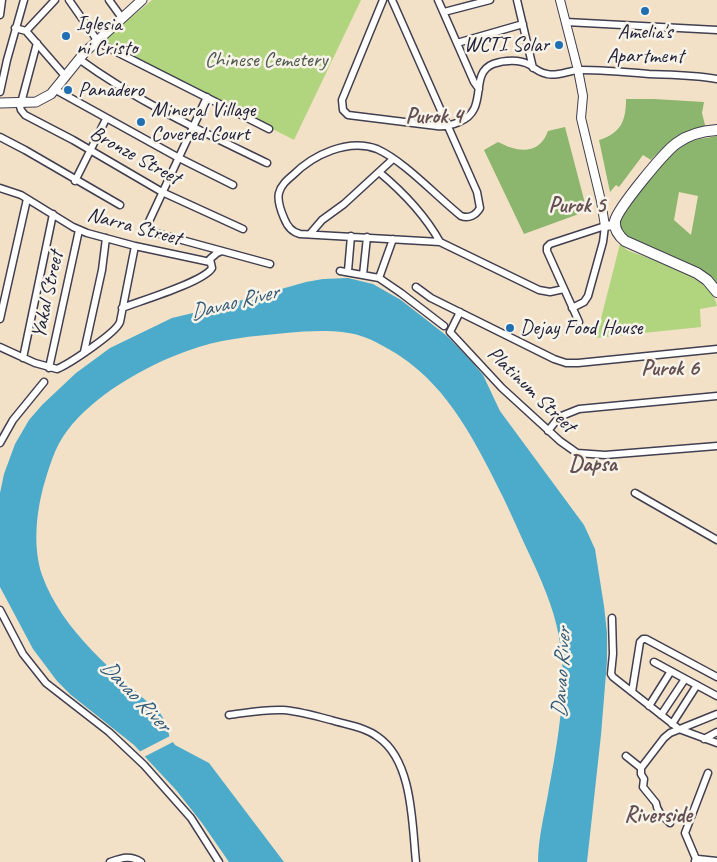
<!DOCTYPE html>
<style>
body{margin:0}
canvas{display:block;background:#f3e1c7}
</style>
<canvas width="717" height="862"></canvas>
<script>
const context = document.querySelector('canvas').getContext('2d');
context.lineJoin = 'round';
function fillPath(path, color) {
  context.fillStyle = color;
  context.fill(path, 'evenodd');
}
function stroke(path, color, width, dash) {
  context.strokeStyle = color;
  context.lineWidth = width;
  context.lineCap = dash ? 'butt' : 'round';
  context.setLineDash(dash || []);
  context.stroke(path);
}
function label(font, color, halo, rows, align = 'center') {
  context.font = font + ' Caveat,sans-serif';
  context.lineWidth = 5;
  context.setLineDash([]);
  context.textBaseline = 'middle';
  context.strokeStyle = halo;
  context.fillStyle = color;
  for (const [text, x, y, turn = 0] of rows) {
    context.save();
    context.translate(x, y);
    context.rotate((+turn || 0) * Math.PI / 180);
    context.textAlign = isNaN(turn) ? turn : align;
    if (halo) context.strokeText(text, 0, 0);
    context.fillText(text, 0, 0);
    context.restore();
  }
}
fillPath(new Path2D(`
 M152 0H361L294 140 102 42Z
 M620 244 627 250C651 260 713 276 717 306L700 309 701 327 596 338Z`), '#b1d57e');
fillPath(new Path2D(`
 M626 99H654L704 102 702 113 706 129C680 136 670 139 651 160L643 155 619 187 616 185 610 192 599 140C621 133 626 121 626 99Z
 M565 127 587 211 524 234 484 150 498 142C517 152 539 156 548 131Z
 M717 136V286L625 236 620 228V223C624 204 669 153 687 143 696 139 707 138 717 136ZM679 192 698 196 691 235 674 220Z`), '#8cb66d');
fillPath(new Path2D(`
 M348 278 373 284 401 300 447 336 471 361 483 375 500 411 584 525 595 549 604 606 607 633V661L601 735 587 862H538C538 839 544 816 548 794 556 751 567 693 561 650 557 616 546 591 532 560 522 539 513 518 503 497 477 445 450 389 400 356 389 349 374 340 361 336 338 329 310 331 286 333 253 336 218 339 187 351 145 366 94 395 67 431 54 448 49 468 43 488 36 515 33 548 42 575 63 633 116 673 160 713L165 721 170 738 175 745 209 763 284 862H229L202 823 176 790 134 745 71 695 57 681 33 649 0 587V493L4 474 15 444 29 420 42 405 76 373 110 348 172 318 214 308 306 282 323 279Z`), '#4cabcb');
fillPath(new Path2D(`
 M172 735 175 741 142 758 137 753Z`), '#f3e1c7');
const minor = new Path2D(`
 M69 0 97 40 105 46 269 129
 M109 0 122 18
 M383 0 342 100 343 110 348 115 437 126C445 127 452 125 459 122 490 110 468 74 493 64 504 60 520 59 530 65 535 69 540 73 547 74 558 77 569 70 580 70 603 70 626 72 649 74 672 75 695 75 717 79
 M392 0 477 192 480 208C476 215 469 219 461 216 436 196 404 161 377 149 348 138 313 155 293 175 287 180 281 185 279 193 277 201 281 211 284 218 287 226 291 232 300 234L440 242 539 290 550 292 564 289
 M438 0 474 82 479 89
 M517 0 533 68
 M444 12 490 0
 M0 15 2 0
 M566 22 717 30
 M15 28 26 31 66 77
 M26 31 55 0
 M457 43 523 24
 M79 59C138 102 203 132 267 163
 M56 90 179 158 233 185
 M0 92 7 60 24 0
 M207 97 145 230 270 264
 M19 103 21 110 25 115 73 140 162 192 243 229
 M21 103 37 43
 M0 137 25 150 120 205
 M379 172C403 192 425 215 440 242
 M75 181 106 119
 M0 188 21 195 73 227 87 233 135 246 210 262
 M310 234 322 220 344 204 393 159
 M340 271 379 278 401 293 444 326
 M348 271 351 236
 M363 275 367 237
 M379 278 393 239
 M416 287 431 298 554 359 566 363H578L717 349
 M122 308C140 301 204 282 212 268L210 259 217 253 222 251
 M572 308 584 302 588 296 603 242 605 226 550 244 547 247V251L579 322
 M460 312 450 332 502 388 560 441 577 453 605 455 717 446
 M0 319 27 199
 M0 347 35 363 57 369C69 364 116 333 120 322L135 246
 M84 352 102 270 106 238
 M23 358 53 214
 M49 368 79 230
 M548 431 559 417 579 409 717 396
 M0 443 13 420 44 382
 M635 493 717 540
 M0 610 23 654 46 683 109 732 144 765 191 818 219 862
 M612 618 613 654 611 674 613 677 679 729 717 743
 M654 662 717 696
 M632 692 640 642 643 639H646L717 677
 M649 706 671 671
 M229 715C246 713 265 709 283 710 299 711 315 716 331 720 347 725 365 727 378 737 413 761 412 824 416 862
 M661 715 685 679
 M672 724 697 685
 M704 739 717 732
 M626 756 641 768 664 738 670 733 717 714
 M641 768V774L644 779 643 787 656 803C657 812 663 816 670 823
 M696 859 685 833 708 773
 M695 861 698 859 717 861
 M110 862C122 858 130 855 141 862`);
const tertiary = new Path2D(`
 M560 0 578 70 583 96 581 118 601 201 605 226 615 225`);
const secondary = new Path2D(`
 M0 103 36 102 51 94 85 52 142 0`);
const primary = new Path2D(`
 M717 130C702 131 689 134 677 143 665 151 618 208 615 221 614 230 619 236 625 241L697 273 707 280 717 292`);
stroke(minor, '#413f50', 9);
stroke(tertiary, '#413f50', 10);
stroke(secondary, '#413f50', 11);
stroke(primary, '#413f50', 12);
stroke(minor, '#fff', 6);
stroke(tertiary, '#fff', 8);
stroke(secondary, '#fff', 9);
stroke(primary, '#fff', 10);
for (const [x, y, r, color] of [
 [645,11,5,"#1f6fb2"],
 [66,36,5,"#1f6fb2"],
 [559,45,5,"#1f6fb2"],
 [68,90,5,"#1f6fb2"],
 [141,122,5,"#1f6fb2"],
 [510,328,5,"#1f6fb2"]
]) {
  const dot = new Path2D();
  dot.arc(x, y, r, 0, 2 * Math.PI);
  context.fillStyle = color;
  context.fill(dot);
  stroke(dot, '#f7f3e8', 2);
}
label('21px', '#22223b', '#f7f3e8', [
 ["Iglesia",76,24],
 ["ni Cristo",76,48],
 ["Amelia's",645,32,"center"],
 ["Apartment",645,56,"center"],
 ["WCTI Solar",549,45,"right"],
 ["Panadero",78,90],
 ["Mineral Village",151,110],
 ["Covered Court",151,134],
 ["Dejay Food House",520,328]
], 'left');
label('21px', '#4d584f', '#f7f3e8', [
 ["Chinese Cemetery",266,60]
]);
label('21px', '#22223b', '#f7f3e8', [
 ["Bronze Street",135,156,29],
 ["Narra Street",134,227,15],
 ["Yakal Street",48,295,-78],
 ["Platinum Street",531,390,44]
]);
label('bold 22px', '#644f53', '#f7f3e8', [
 ["Purok 4",434,117],
 ["Purok 5",577,206],
 ["Purok 6",670,369],
 ["Dapsa",593,465],
 ["Riverside",658,816]
]);
label('italic 22px', '#335975', '#f7f3e8', [
 ["Davao River",234,303,-14],
 ["Davao River",562,673,-87],
 ["Davao River",135,696,46]
]);
</script>
